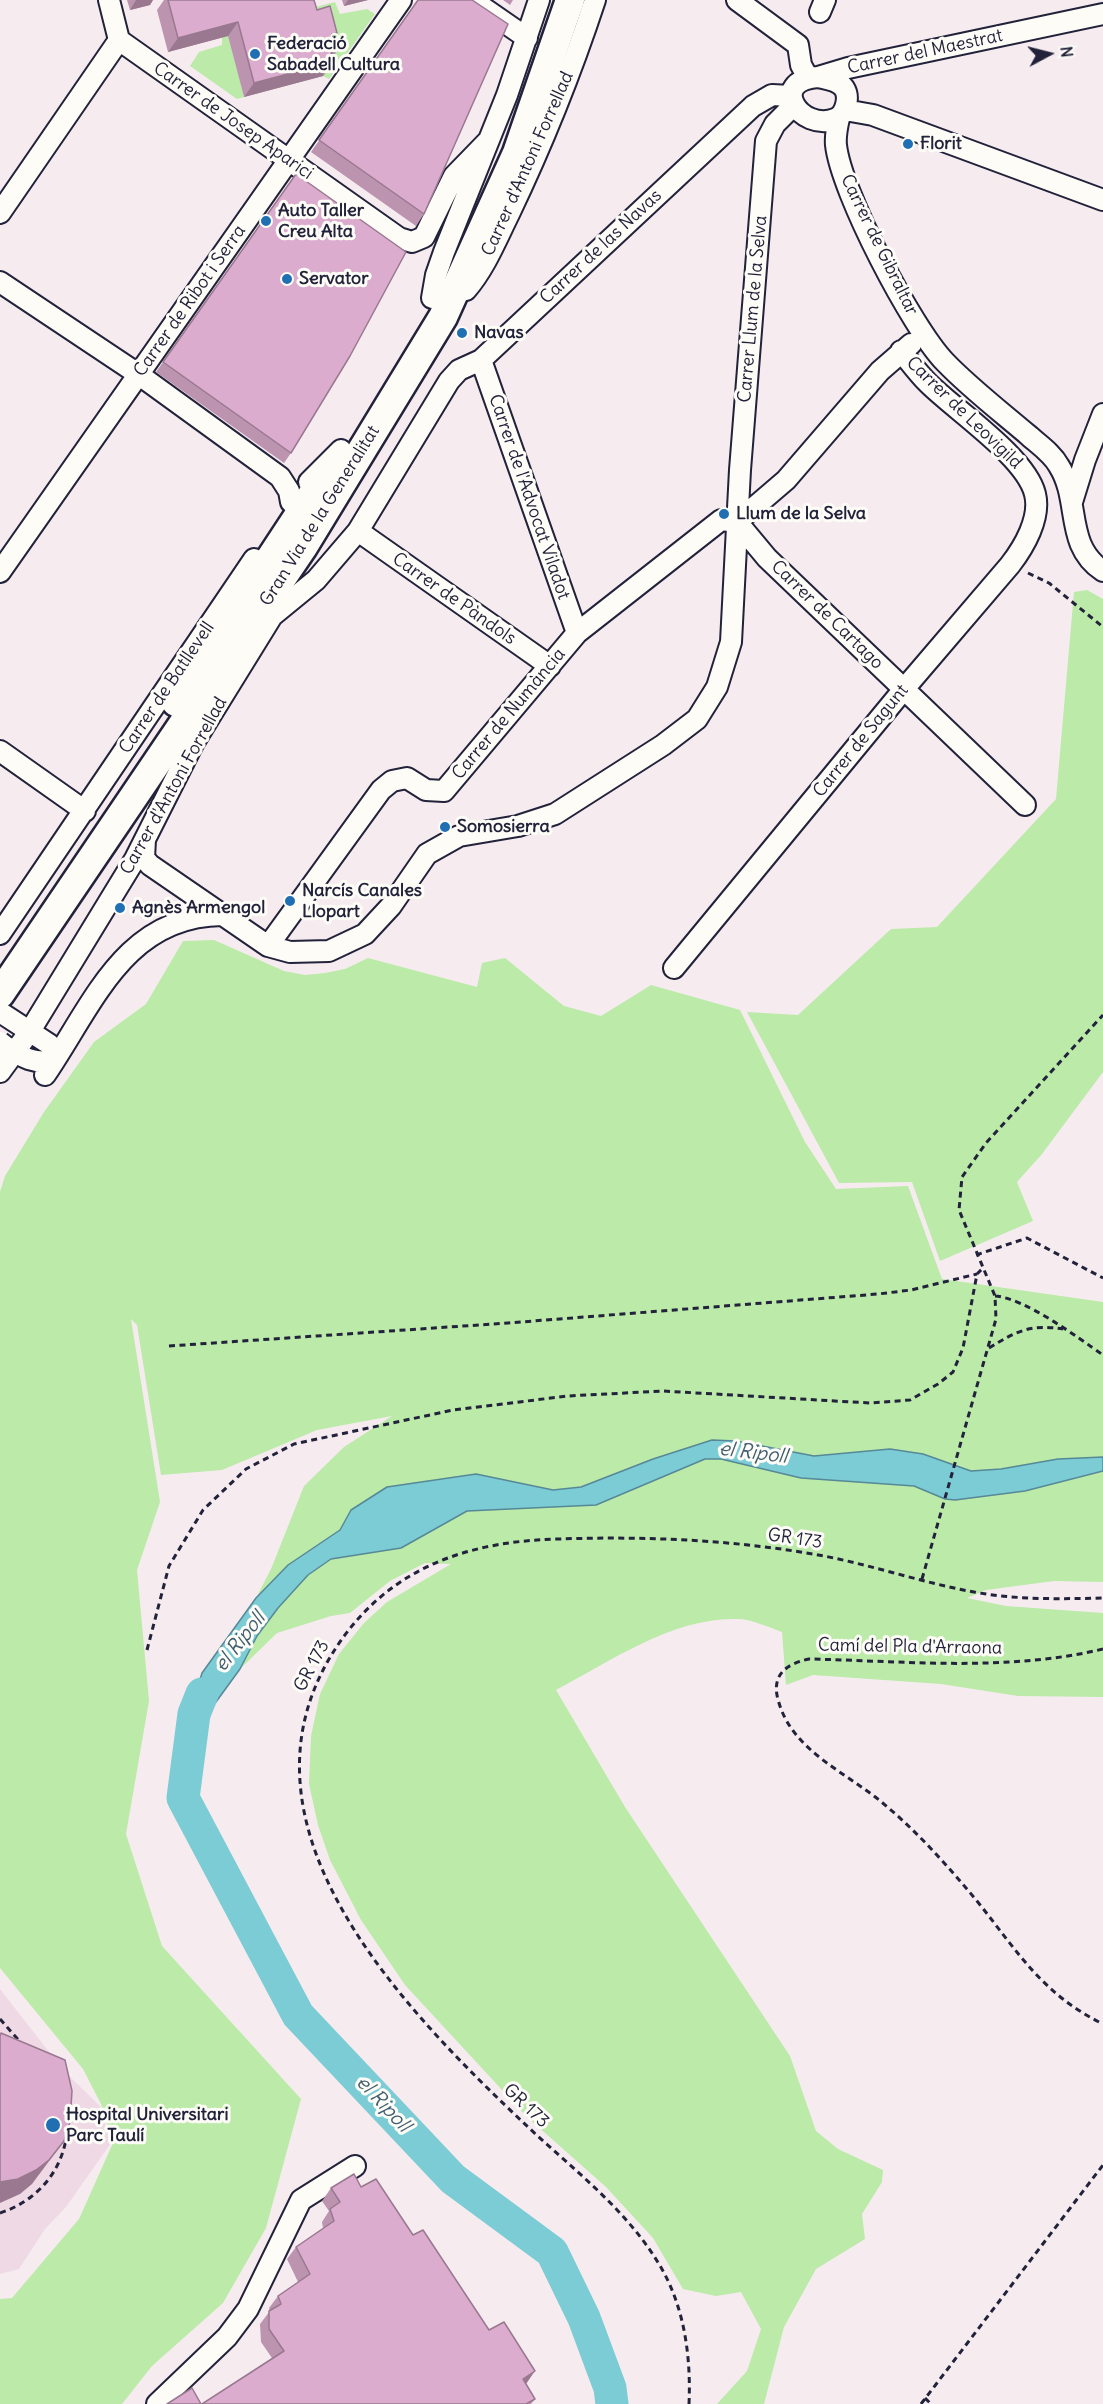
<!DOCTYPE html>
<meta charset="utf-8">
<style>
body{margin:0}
#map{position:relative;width:1103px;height:2404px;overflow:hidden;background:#f6ecef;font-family:Delius,sans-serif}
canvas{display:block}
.north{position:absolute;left:1019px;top:24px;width:60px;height:60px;-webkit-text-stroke:4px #fdfcf7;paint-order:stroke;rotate:83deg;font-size:16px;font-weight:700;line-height:24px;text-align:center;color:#22223b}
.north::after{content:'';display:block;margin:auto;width:21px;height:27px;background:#22223b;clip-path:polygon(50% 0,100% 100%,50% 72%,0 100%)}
</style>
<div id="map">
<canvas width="1103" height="2404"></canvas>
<div class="north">N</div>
</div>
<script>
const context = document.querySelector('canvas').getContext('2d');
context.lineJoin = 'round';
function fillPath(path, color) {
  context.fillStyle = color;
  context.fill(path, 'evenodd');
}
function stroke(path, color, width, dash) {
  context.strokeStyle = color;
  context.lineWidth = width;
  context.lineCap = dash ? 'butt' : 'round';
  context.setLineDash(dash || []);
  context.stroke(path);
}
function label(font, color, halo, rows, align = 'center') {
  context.font = font + ' Delius,sans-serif';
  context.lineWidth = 6;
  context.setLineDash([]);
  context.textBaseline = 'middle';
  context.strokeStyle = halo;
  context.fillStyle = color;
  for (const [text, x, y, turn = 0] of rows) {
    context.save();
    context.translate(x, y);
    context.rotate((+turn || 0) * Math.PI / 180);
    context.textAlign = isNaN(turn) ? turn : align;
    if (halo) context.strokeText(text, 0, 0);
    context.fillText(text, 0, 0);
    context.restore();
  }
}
fillPath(new Path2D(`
 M0 1989 64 2071 100 2106 111 2143 66 2207 45 2229 19 2269 0 2274Z`), '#eed9e5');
fillPath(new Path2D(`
 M335 2 340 14 367 9 375 14 329 79 323 76 304 10Z
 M227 30 244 97 237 99 190 66 199 52 222 45V31Z
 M1087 590 1103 599V1072L1042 1154 1017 1182 1033 1221 940 1261 912 1182 839 1183 747 1012 798 1015 891 929 937 927 1056 799 1074 592Z
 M214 940 284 971 305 975 325 973 345 969 368 958 477 987 482 963 505 958 564 1006 601 1016 651 985 740 1010 805 1142 836 1189 908 1186 942 1279 1103 1302V1582L1054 1581 986 1590 967 1598 1006 1606 1103 1613V1697L1018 1696 941 1684 813 1675 786 1685 782 1632C768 1627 751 1619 737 1619 673 1617 611 1661 556 1690L625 1807 790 2056 816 2131 838 2149 883 2170 882 2182 862 2214 865 2239 816 2269 784 2327 764 2404H717L747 2371 761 2329 741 2292 716 2296 683 2289 653 2238 606 2187 527 2117 405 1985 361 1920 330 1860 318 1825 309 1784 311 1736 320 1694 339 1654 364 1623 387 1602 451 1564 425 1563 390 1581 350 1613 331 1616 277 1633 240 1669 256 1598 271 1569 304 1486 344 1447 392 1416 317 1430 222 1470 161 1475 137 1325 131 1319 160 1502 137 1570 149 1701 126 1834 162 1946 301 2099 266 2228 223 2303 152 2366 122 2404H0V2299L12 2298 79 2219 113 2143 101 2104 83 2069 0 1968V1192L5 1176 44 1112 94 1042 146 1004 183 941Z`), '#bbeaa9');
const water = new Path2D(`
 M712 1440 736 1441 814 1456 890 1449 923 1454 971 1471 1001 1469 1058 1459 1103 1457V1471L1025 1491 955 1500 945 1499 914 1486 801 1478 721 1459H705L596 1505 467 1511 401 1548 331 1559 308 1575 278 1608 257 1636 240 1669 200 1724 191 1744V1709L202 1673 256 1598 288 1565 340 1530 351 1510 387 1487 476 1474 553 1490 581 1487 653 1459Z`);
fillPath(water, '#7bccd5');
stroke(water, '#578897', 1.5);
stroke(new Path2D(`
 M202 1694 194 1714 183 1798 298 2015 453 2179 552 2252 584 2318 610 2388 612 2404`), '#7bccd5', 33);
const street = new Path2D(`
 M109 0 119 40 399 238 412 242 424 237 454 176 487 142
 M472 0 527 38
 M737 0 798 45 801 65 808 78
 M820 12 825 0
 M818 77 848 68 1103 14
 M818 77C826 79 838 80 844 88 850 97 846 115 835 119 800 132 767 81 818 77Z
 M845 110 873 115 1103 200
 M839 118C837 127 835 136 836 145 841 192 912 328 945 362 970 388 1000 411 1027 434 1038 444 1052 453 1059 466 1081 501 1064 545 1103 571
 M0 213 119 40
 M0 282 138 374 280 477 289 491 291 502
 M466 290C485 268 496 240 509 214 542 145 571 73 595 0
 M432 298 436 275 444 252 507 95 539 0
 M481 360 577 633
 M309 482 341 450
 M1072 502 1085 460 1103 414
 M737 522 767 558 1025 805
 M737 522 786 480 880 371 911 344
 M358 531 550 666
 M0 572 401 0
 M272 616 316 580 358 531 449 381 459 370 481 360 753 106 772 95 791 96
 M0 751 85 811
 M145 840 144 858 150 865 268 946 290 952 329 951 365 934 391 906 427 854 459 836 518 826 555 814 663 745 697 719 717 687 731 642 740 470 766 141 775 124 793 106
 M0 934 254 559
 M268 946 381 790 392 781 407 778 426 790 444 791 577 633 721 520 737 522
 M674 968 904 689 1010 565C1024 547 1041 518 1035 494 1026 457 956 411 928 383 918 373 910 362 901 351
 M0 1012 49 1044 55 1052V1060C34 1065 22 1057 5 1046
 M0 1072 30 1031 135 859 193 744 277 608
 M45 1075C93 1005 124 916 222 915
 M157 2404 227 2337 248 2309 301 2200 355 2166`);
const secondary = new Path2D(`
 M176 702 324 477
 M0 994 303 547 443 317 517 153 570 0`);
stroke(street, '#22223b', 24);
stroke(secondary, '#22223b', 33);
stroke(new Path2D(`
 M1028 573 1049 583 1103 627
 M976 1255 1027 1238 1103 1278
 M995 1296C1025 1298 1077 1337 1103 1355
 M169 1346 508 1323 878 1294 911 1290 977 1274
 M989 1348C1017 1331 1030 1324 1063 1329
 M922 1579 996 1319 995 1296 959 1210 962 1177 986 1143 1103 1015
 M1103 1649C1007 1672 906 1661 809 1659 785 1664 770 1676 779 1703 793 1750 843 1771 879 1800 915 1829 947 1865 977 1901 1018 1952 1042 1994 1103 2024
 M147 1650 169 1566 203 1510 246 1469 294 1444 453 1410 568 1396 663 1391 870 1403 910 1400 938 1384 953 1372 963 1348 977 1274 982 1269
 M0 2019 22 2044
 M0 2213C37 2201 63 2171 67 2132
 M925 2398 931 2404
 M689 2404C691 2359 685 2311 663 2271 630 2212 576 2172 528 2127 404 2010 214 1819 342 1639 395 1565 472 1541 559 1539 648 1536 737 1540 824 1556 875 1566 924 1583 974 1592 1017 1600 1060 1599 1103 1598
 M921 2404 1103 2165`), '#22223b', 3, [6, 4.5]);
stroke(street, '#fdfcf7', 20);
stroke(secondary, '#fdfcf7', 28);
const streetBridge = new Path2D(`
 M0 1042 5 1046`);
stroke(streetBridge, '#22223b', 24, []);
stroke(streetBridge, '#fdfcf7', 20);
fillPath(new Path2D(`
 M127 0H153L150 5 130 10Z
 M164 0H314L317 10 333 38 332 58 333 62 323 76 244 97 228 36 168 52 157 10Z
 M342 0H368L344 6Z
 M418 0 424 214 416 226 311 152Z
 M503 0H513L510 5Z
 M296 174 291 453 284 463 156 372Z
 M361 2187 413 2235 489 2330 526 2384 535 2399 531 2404H202L272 2358 261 2342 260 2324 270 2311 269 2308 278 2296 298 2282 287 2259 296 2247 323 2228 322 2222 329 2211 322 2201 331 2188Z`), '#bc94b0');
fillPath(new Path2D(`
 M136 0H153L150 5 130 10Z
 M348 0H368L344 6Z
 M238 22 228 36 168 52 178 38Z
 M337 51 328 64 333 62 323 76 244 97 254 83 331 53Z
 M64 2141 32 2184 20 2194 0 2203V2182Z
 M535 2371 526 2384 523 2379Z`), '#997890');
const building = new Path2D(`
 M168 0H314L317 10 330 6 337 33 332 34 337 51 331 53 333 62 254 83 238 22 178 38Z
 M418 0H472L508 24 424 214 319 140Z
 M296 174 406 252 350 356 291 453 163 362Z
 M1 2033 65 2060 72 2091 70 2122 64 2141 49 2160 36 2170 18 2179 0 2182V2036Z
 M354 2174 361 2187 376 2179 413 2235 423 2230 489 2330 504 2322 535 2371 523 2379 535 2399 526 2404H202L284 2351 269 2329V2311L281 2304 278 2296 310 2274 296 2247 334 2221 330 2209 340 2202 331 2188Z
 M192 2388 201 2404H167Z`);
fillPath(building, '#dbaccd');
stroke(building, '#997890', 1.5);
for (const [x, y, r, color] of [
 [255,54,6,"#1f6fb2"],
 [908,144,6,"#1f6fb2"],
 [266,221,6,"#1f6fb2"],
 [287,279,6,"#1f6fb2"],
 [462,333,6,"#1f6fb2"],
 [724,514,6,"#1f6fb2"],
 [445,827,6,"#1f6fb2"],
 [290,901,6,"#1f6fb2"],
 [120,908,6,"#1f6fb2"],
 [53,2125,8,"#1f6fb2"]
]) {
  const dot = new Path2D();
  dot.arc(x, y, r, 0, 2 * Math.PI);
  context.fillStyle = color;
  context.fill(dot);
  stroke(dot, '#fdfcf7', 2);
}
label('bold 18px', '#22223b', '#fdfcf7', [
 ["Federació",267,44],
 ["Sabadell Cultura",267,65],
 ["Florit",920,144],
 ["Auto Taller",278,211],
 ["Creu Alta",278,232],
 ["Servator",299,279],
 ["Navas",474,333],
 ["Llum de la Selva",736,514],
 ["Somosierra",457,827],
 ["Narcís Canales",302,891],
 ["Llopart",302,912],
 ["Agnès Armengol",132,908],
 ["Hospital Universitari",66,2115],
 ["Parc Taulí",66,2136]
], 'left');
label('18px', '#22223b', '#fdfcf7', [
 ["Carrer del Maestrat",925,52,-12],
 ["Carrer de Josep Aparici",233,121,35],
 ["Carrer d'Antoni Forrellad",528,164,-66],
 ["Carrer de Gibraltar",879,245,64],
 ["Carrer de las Navas",601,247,-43],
 ["Carrer de Ribot i Serra",190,301,-55],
 ["Carrer Llum de la Selva",753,309,-85],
 ["Carrer de Leovigild",964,413,44],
 ["Carrer de l'Advocat Viladot",529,497,71],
 ["Gran Via de la Generalitat",320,516,-58],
 ["Carrer de Pàndols",454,599,35],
 ["Carrer de Cartago",827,615,44],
 ["Carrer de Batllevell",167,688,-56],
 ["Carrer de Numància",509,714,-50],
 ["Carrer de Sagunt",861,741,-51],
 ["Carrer d'Antoni Forrellad",174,786,-61],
 ["GR 173",795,1539,8],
 ["Camí del Pla d'Arraona",910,1647,1],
 ["GR 173",312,1666,-62],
 ["GR 173",526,2106,43]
]);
label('italic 20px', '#415e71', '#fdfcf7', [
 ["el Ripoll",753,1453,7],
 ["el Ripoll",240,1642,-52],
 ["el Ripoll",383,2104,47]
]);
</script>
